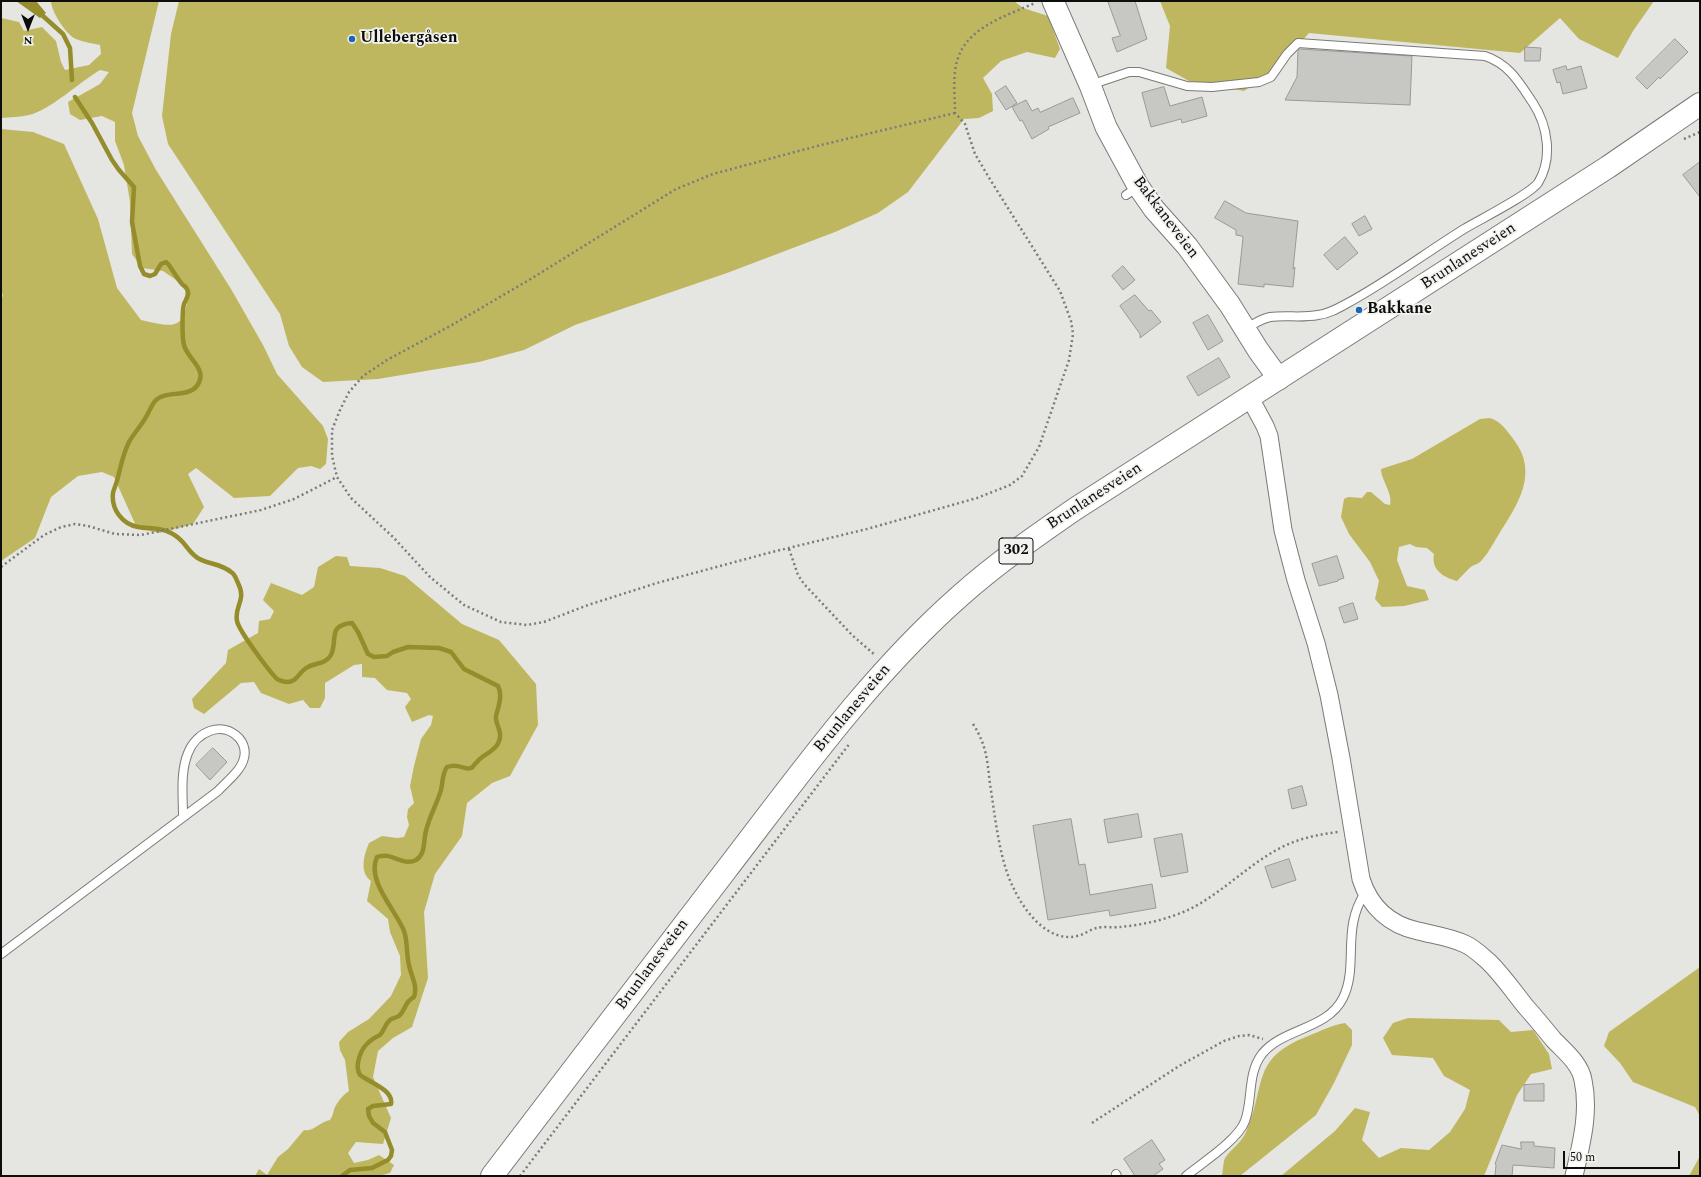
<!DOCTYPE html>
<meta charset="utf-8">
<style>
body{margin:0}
#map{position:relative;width:1701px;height:1177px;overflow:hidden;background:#e5e5e2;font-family:Spectral,serif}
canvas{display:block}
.frame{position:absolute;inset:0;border:2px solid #0d0d0c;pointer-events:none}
.north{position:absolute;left:8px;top:8px;width:40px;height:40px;-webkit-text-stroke:3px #f2f2ef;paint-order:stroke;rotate:180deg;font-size:11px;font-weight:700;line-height:16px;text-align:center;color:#0d0d0c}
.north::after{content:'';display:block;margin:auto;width:14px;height:18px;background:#0d0d0c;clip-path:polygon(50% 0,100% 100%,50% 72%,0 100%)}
.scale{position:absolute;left:1563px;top:1151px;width:117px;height:18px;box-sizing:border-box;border:2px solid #0d0d0c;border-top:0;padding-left:5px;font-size:12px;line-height:14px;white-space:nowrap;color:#0d0d0c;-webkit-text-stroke:3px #f2f2ef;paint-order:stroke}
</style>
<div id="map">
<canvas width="1701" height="1177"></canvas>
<div class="frame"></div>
<div class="north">N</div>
<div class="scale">50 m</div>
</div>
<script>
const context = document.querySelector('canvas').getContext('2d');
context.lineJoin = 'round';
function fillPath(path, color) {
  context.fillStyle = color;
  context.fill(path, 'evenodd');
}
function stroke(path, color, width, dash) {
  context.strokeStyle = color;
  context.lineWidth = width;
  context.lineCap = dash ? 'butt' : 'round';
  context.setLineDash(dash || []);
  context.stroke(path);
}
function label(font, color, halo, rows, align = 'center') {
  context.font = font + ' Spectral,serif';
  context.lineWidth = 3.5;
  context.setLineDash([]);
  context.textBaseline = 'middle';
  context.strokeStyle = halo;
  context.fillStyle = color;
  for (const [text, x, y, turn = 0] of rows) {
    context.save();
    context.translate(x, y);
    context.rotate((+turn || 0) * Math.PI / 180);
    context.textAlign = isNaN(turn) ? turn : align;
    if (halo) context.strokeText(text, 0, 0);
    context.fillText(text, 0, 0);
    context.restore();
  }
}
fillPath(new Path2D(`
 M51 1H159L132 113 138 136 156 170 231 289 263 345 277 374 323 426 328 439 326 464 320 469 311 466 298 468 270 496 234 498 196 468 188 474 204 507 193 524 159 533 137 528 114 477 102 472 78 476 51 497 35 538 1 561V298L3 296 1 289V129L33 132 64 144 98 219 117 288 141 320C179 329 184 329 189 289L163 271 142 268 132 254 130 202 124 165 115 141V122L102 116 80 120 70 114 68 102 100 84 109 72 100 70C81 81 49 111 29 115 20 117 10 117 1 118V18L19 22 24 31 42 27 56 41 61 62 65 70 89 65 101 54 100 45C92 43 83 42 76 39 66 35 51 11 51 1Z
 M179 1H1014L1023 8 1048 16 1060 49 1055 58 1027 52 1001 61 983 78 992 94 993 111 979 118 964 119 908 192 878 213 835 232 727 273 575 325 524 350 479 362 378 379 323 382 302 367 289 346 280 314 168 144 162 116 171 34Z
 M1160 1H1654L1633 31 1618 58 1579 39 1560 18 1520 53 1309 33 1277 69 1244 91 1189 81 1166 68 1170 26Z
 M1490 418C1501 421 1507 431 1514 440 1539 473 1518 504 1499 534 1494 542 1489 552 1482 560 1480 563 1476 564 1472 566 1467 570 1462 576 1457 581 1443 577 1431 570 1434 554L1427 548 1416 547 1410 544 1399 547 1397 560 1407 586 1425 590 1429 600 1404 606 1382 607 1375 599 1379 581 1370 562 1349 534 1341 517 1344 499 1348 497 1362 498 1367 492H1371L1385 504 1390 505C1393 493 1381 480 1381 469L1412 459 1480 419Z
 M336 556 347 557 350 566 380 568 405 576 462 624 499 640 536 684 538 725 510 776 492 783 467 803 462 836 435 874 424 912 428 978 412 1027 393 1038 378 1051 373 1077 391 1118 383 1144 356 1142 348 1153 354 1163 368 1160 379 1155 394 1165 390 1173 379 1176H255L259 1169 267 1175 278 1157 288 1149 304 1130C313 1132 320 1122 330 1120 333 1116 333 1112 335 1107 338 1101 343 1095 349 1091L345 1060 340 1050 339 1042 348 1032 369 1019 391 996 401 975 400 956 390 932 388 919 367 901 371 881C359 872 364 855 369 843L382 836 397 838 404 837 409 825 407 817 408 809 414 803 410 786 414 766 421 739 431 725 433 716 429 715 412 722 405 707 411 699 407 693 387 690 375 678 362 677V664L354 665 325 683V698L320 708H310L303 700 289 704 261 693 254 682 241 683 204 714 194 708 192 699 226 663 228 650 258 633 259 621 270 619 274 611 263 600 271 583 302 595 314 587 318 567Z
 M1700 967V1116L1695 1107 1633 1082 1620 1063 1604 1046 1609 1032Z
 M1408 1018 1499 1020 1511 1032 1533 1030 1549 1054 1552 1069 1531 1074 1517 1095 1484 1176H1281L1335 1131 1355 1108 1370 1112 1362 1140 1379 1158 1401 1148 1429 1150 1450 1132 1465 1109 1470 1090 1444 1076 1433 1058 1392 1055 1383 1038 1393 1023Z
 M1345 1023 1352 1030V1045L1334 1083 1316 1115 1240 1176H1222C1223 1171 1223 1163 1225 1158 1231 1149 1242 1142 1246 1132 1267 1084 1250 1059 1308 1036 1321 1031 1331 1025 1345 1023Z
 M1700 1156V1176H1688H1689Z`), '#bfb75f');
fillPath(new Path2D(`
 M16 1H36L46 13 40 18Z`), '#958c2b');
stroke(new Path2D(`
 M43 16 63 34 70 48 72 80
 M75 97 92 123 112 160 119 170 134 187 132 222 140 266 144 274 150 276 155 274 161 264 166 262 169 265C173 271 177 278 182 284 184 286 186 287 187 289 190 295 186 299 184 304 182 311 182 338 184 345 187 359 209 369 197 386 187 398 167 390 156 400 152 404 149 412 146 417 141 426 134 433 129 442 123 454 121 465 118 477 117 483 114 488 113 493 111 509 122 524 138 527 149 529 160 527 171 533 185 540 185 548 195 556 205 565 219 562 231 572 235 574 236 579 238 583 247 601 234 605 237 621 239 631 269 671 277 679 279 680 284 682 287 682 298 682 299 671 308 667 315 663 326 664 331 655 338 640 327 625 352 623L358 632 368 654 374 657 387 656 393 652 408 647 439 648 451 652 464 669 498 686C503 695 498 708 496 716 495 723 500 728 500 734 501 750 484 753 477 762 474 764 474 767 471 768 464 771 459 762 447 767 442 774 443 782 441 790 437 804 429 817 426 831 423 841 426 854 416 860 403 867 391 851 377 857 366 881 396 910 404 931 408 942 406 954 409 965 411 976 418 985 414 997 404 1002 406 1010 399 1016 396 1018 392 1018 390 1020 385 1024 384 1031 380 1035 376 1037 372 1039 369 1042 361 1048 354 1066 360 1075 369 1082 394 1090 391 1104L373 1106 368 1109 369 1116 373 1123 385 1132 392 1150 391 1156 388 1160 372 1168 350 1170 342 1176`), '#958c2b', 4.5);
const building = new Path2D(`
 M1108 1H1135L1147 39 1117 52 1112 38 1120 36Z
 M1675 39 1688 52 1660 79 1659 77 1647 89 1636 78Z
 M1525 47 1541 48 1540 61H1525Z
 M1300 49 1412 56 1410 105 1285 100 1297 77 1298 51Z
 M1566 66 1567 70 1581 66 1587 88 1563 94 1560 82 1557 83 1553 70Z
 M1006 86 1017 103 1006 110 995 93Z
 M1164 87 1170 106 1202 97 1207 116 1182 123 1181 119 1151 127 1142 93Z
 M1073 98 1080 113 1048 127 1049 129 1032 139 1022 120 1020 121 1012 107 1026 100 1032 111 1038 108 1040 112Z
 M1700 162V197L1683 175Z
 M1225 201 1246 213 1298 221 1293 269 1295 267 1293 287 1264 284V287L1238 284 1243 238 1242 236 1236 235V230L1215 218Z
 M1365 216 1372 229 1359 236 1352 224Z
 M1345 237 1358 253 1337 270 1324 255Z
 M1123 266 1135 280 1123 290 1112 276Z
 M1135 295 1149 311 1151 310 1161 322 1140 338V334L1120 306Z
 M1208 315 1223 341 1208 350 1193 323Z
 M1219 358 1230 377 1198 396 1187 377Z
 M1337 556 1344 578 1338 580V581L1319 586 1312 564Z
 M1353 603 1358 619 1344 623 1339 608Z
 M213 748 227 762 210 780 196 765Z
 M1302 786 1307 805 1292 809 1288 790Z
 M1138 814 1142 837 1108 843 1104 820Z
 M1071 819 1079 865 1085 864 1090 895 1152 884 1156 908 1110 916 1109 910 1048 920 1033 826Z
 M1182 834 1188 872 1161 877 1154 839Z
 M1289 859 1296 880 1272 888 1265 867Z
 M1544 1084V1101H1524V1085Z
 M1152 1140 1165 1160 1159 1164 1163 1169 1153 1176H1135L1124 1159Z
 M1521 1142H1534V1146L1555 1148 1554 1168 1513 1165 1512 1176H1495L1496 1165 1495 1164 1502 1145 1521 1149Z`);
fillPath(building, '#c7c7c4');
stroke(building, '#999996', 1);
const service = new Path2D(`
 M1090 85 1129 72H1139L1187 86 1212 87 1259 82 1271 77 1287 54 1298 43 1485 56C1509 64 1519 82 1533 103 1548 126 1553 159 1538 183 1529 195 1479 220 1464 229 1424 254 1387 282 1346 304 1337 309 1328 314 1318 315 1302 318 1286 315 1270 317 1261 319 1253 324 1246 329
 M1126 195 1138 187
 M1 954 218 791C227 781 241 771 244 758 246 750 244 744 239 738 222 720 196 732 188 753 180 772 183 797 183 816
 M1116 1174 1117 1176
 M1186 1176C1202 1163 1238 1140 1245 1121 1253 1099 1247 1074 1262 1054 1283 1028 1327 1030 1343 998 1359 965 1341 929 1365 893`);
const minor = new Path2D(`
 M1250 398 1265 426 1269 436 1283 530 1296 580 1316 643 1329 695 1341 758 1361 879C1370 907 1390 925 1418 931 1434 935 1450 937 1465 944 1474 948 1482 956 1489 962 1503 976 1514 992 1526 1007 1535 1017 1544 1028 1553 1039 1564 1051 1580 1063 1583 1080 1590 1112 1581 1145 1574 1176`);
const tertiary = new Path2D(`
 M1053 1 1090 85 1106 127 1138 186 1154 209 1187 246 1230 305 1258 350 1279 379`);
const primary = new Path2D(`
 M492 1176C570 1074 647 972 726 870 799 775 870 675 961 595 997 563 1036 536 1075 509L1608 167 1700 104`);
stroke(service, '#7a7a77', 10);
stroke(minor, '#7a7a77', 19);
stroke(tertiary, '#7a7a77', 23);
stroke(primary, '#7a7a77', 24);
stroke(new Path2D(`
 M955 113 821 145 713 174 676 189 529 280 452 325 387 360 363 376 349 392 340 410 332 430V456L337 477 351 498 393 537 430 577 464 605 501 622 527 625 544 622 588 605 657 583 772 552 867 529 977 498 1010 485 1022 476 1039 447 1069 360 1073 334 1071 321 1060 291 991 181 975 154 965 124 955 113C955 95 952 75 958 58 968 27 1008 15 1035 3
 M1684 139 1700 132
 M789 549 798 575 804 584 852 635 875 655
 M1 567 44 535 61 527 75 524 88 526 115 534 141 535 261 510 294 499 337 477
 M973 724C987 746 987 760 990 784 995 815 999 859 1013 887 1024 911 1048 943 1077 936 1084 935 1090 929 1097 928 1102 926 1114 928 1120 927 1143 925 1169 919 1190 909 1226 891 1254 858 1291 843 1306 837 1322 834 1338 832
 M1092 1123 1179 1066 1224 1041 1239 1036 1249 1035 1263 1039
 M520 1176 850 743`), '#7b7b79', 2.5, [2, 3]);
stroke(service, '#fff', 8);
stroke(minor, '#fff', 17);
stroke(tertiary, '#fff', 21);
stroke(primary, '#fff', 22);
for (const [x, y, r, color] of [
 [352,39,4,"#1c66b5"],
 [1359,310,4,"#1c66b5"]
]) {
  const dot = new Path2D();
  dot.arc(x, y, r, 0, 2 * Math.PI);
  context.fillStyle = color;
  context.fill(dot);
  stroke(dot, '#f2f2ef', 1.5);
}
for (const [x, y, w] of [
 [1016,551,34]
]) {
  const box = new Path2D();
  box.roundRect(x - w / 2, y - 13, w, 26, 3);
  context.fillStyle = '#f2f2ef';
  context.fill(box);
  stroke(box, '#0d0d0c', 1);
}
label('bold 15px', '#0d0d0c', null, [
 ["302",1016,551]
]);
label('bold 16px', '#0d0d0c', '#f2f2ef', [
 ["Ullebergåsen",360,39],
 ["Bakkane",1367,310]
], 'left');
label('16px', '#0d0d0c', '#f2f2ef', [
 ["Bakkaneveien",1165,218,53],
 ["Brunlanesveien",1469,257,-33],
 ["Brunlanesveien",1095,497,-33],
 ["Brunlanesveien",853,709,-50],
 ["Brunlanesveien",653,965,-53]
]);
</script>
